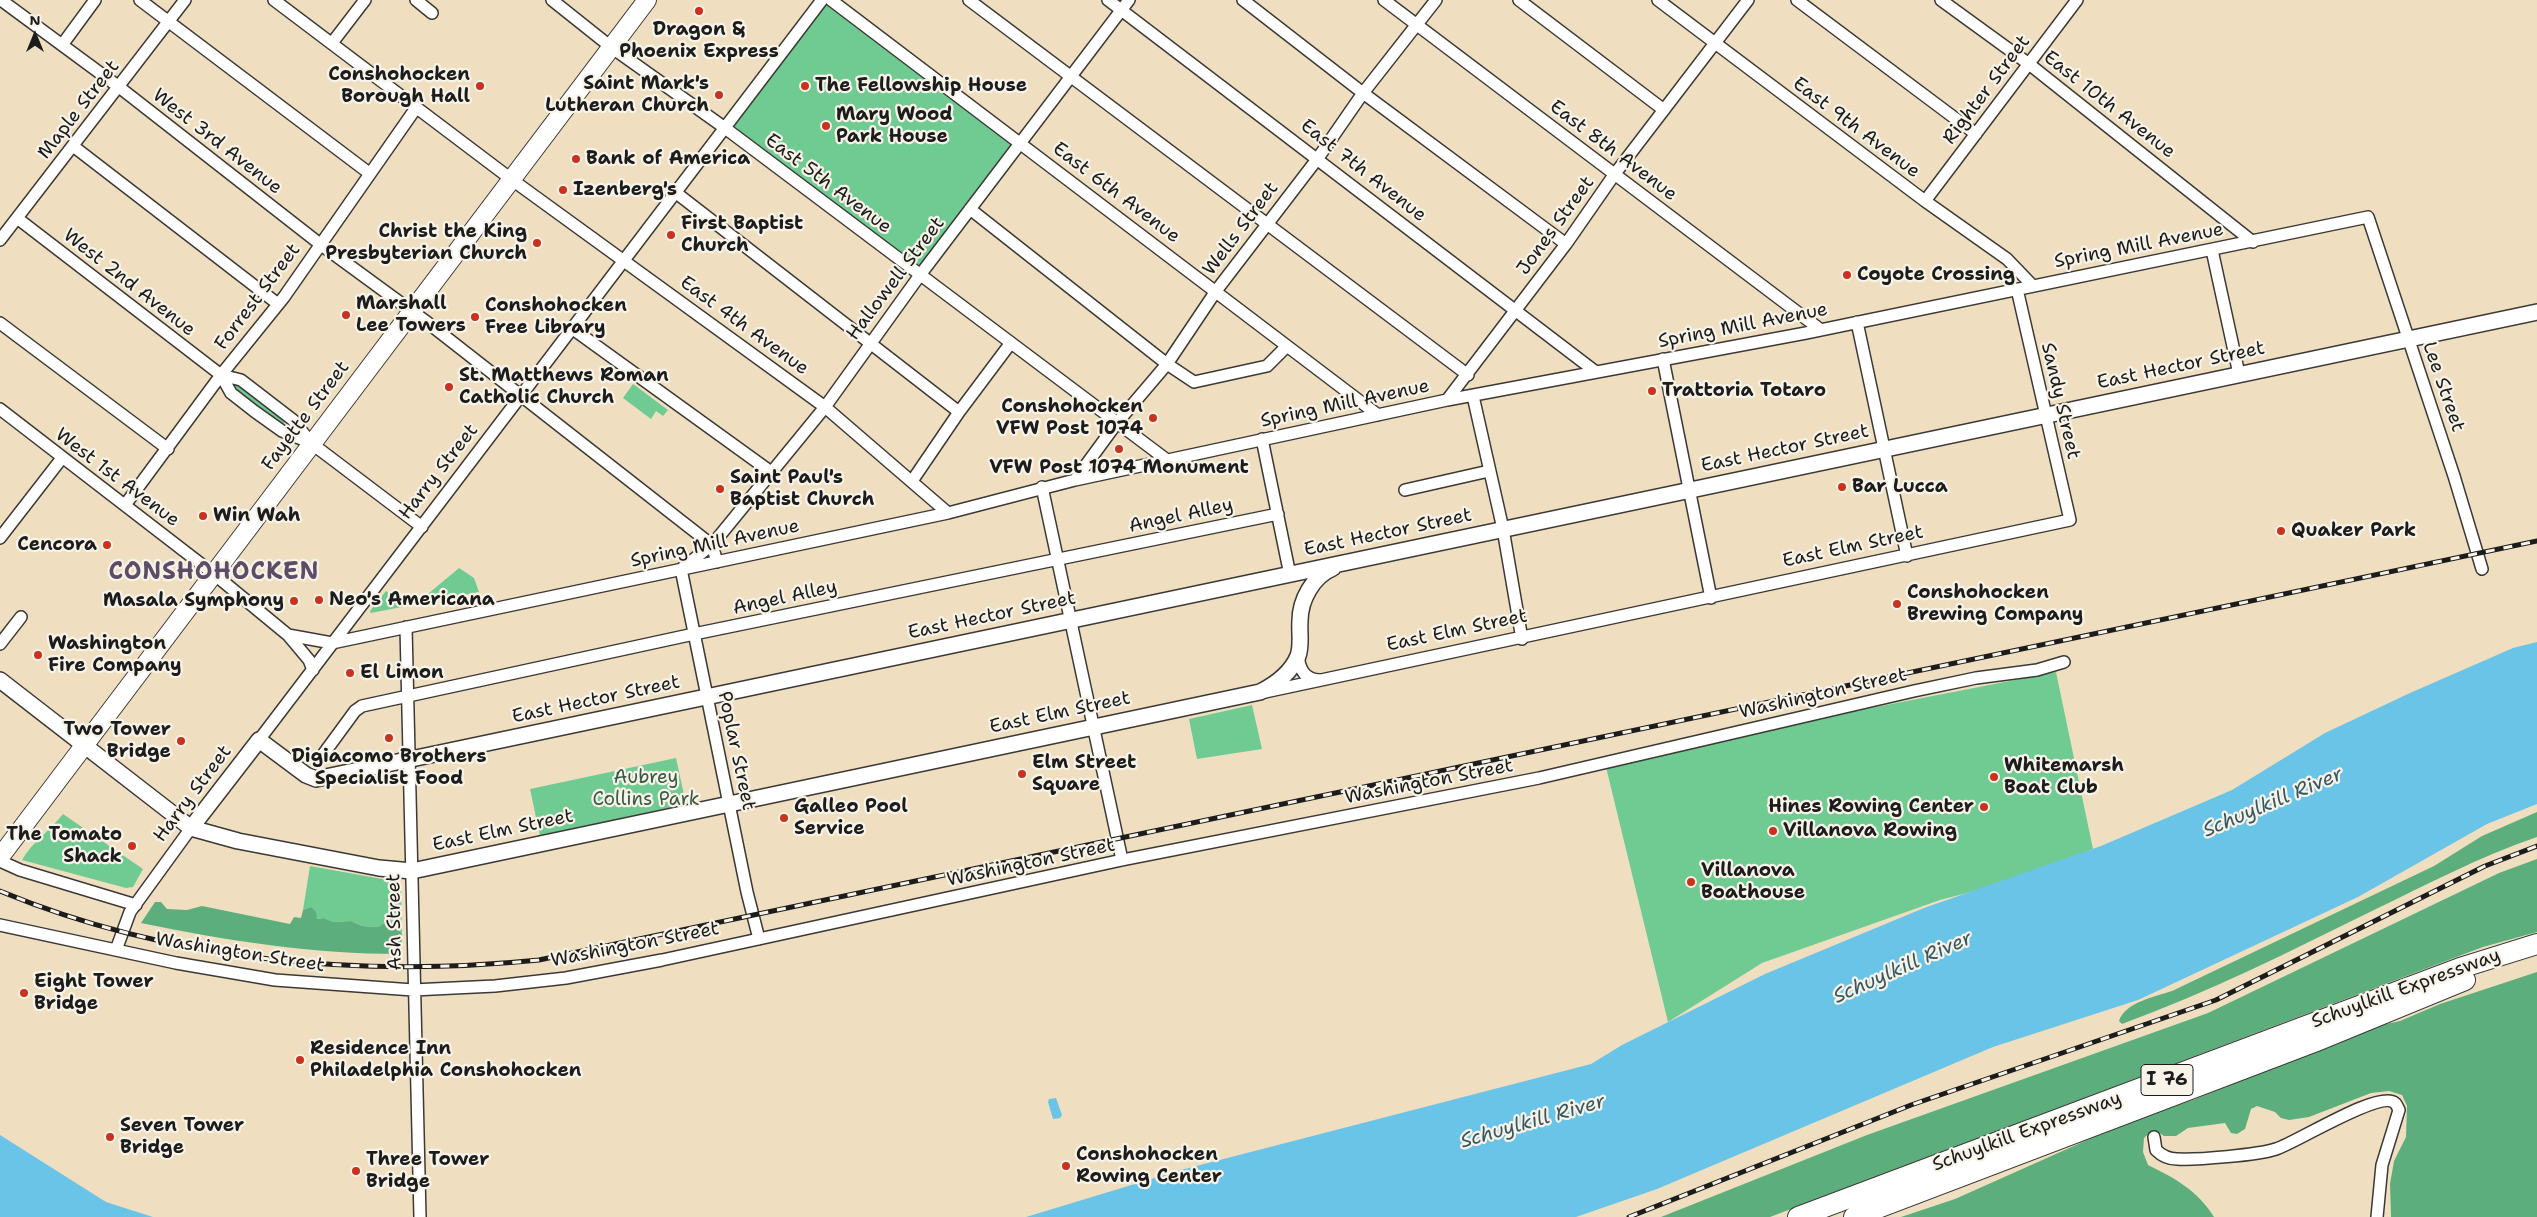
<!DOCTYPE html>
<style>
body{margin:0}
#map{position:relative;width:2537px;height:1217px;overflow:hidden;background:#efdfc0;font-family:"Shantell Sans",sans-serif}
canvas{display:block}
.north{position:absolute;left:10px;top:10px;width:50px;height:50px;-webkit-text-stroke:4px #f7f3e8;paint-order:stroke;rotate:0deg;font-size:14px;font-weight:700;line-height:20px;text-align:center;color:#1c1c1c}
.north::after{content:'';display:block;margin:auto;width:18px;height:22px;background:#1c1c1c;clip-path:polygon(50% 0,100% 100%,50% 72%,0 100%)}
</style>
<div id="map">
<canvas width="2537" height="1217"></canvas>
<div class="north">N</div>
</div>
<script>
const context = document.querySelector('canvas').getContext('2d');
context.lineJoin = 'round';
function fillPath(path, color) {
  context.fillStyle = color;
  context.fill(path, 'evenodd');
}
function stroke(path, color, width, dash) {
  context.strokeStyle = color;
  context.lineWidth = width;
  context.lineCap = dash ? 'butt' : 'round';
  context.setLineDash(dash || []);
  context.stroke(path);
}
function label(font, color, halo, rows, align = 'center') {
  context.font = font + ' "Shantell Sans",sans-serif';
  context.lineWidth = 4.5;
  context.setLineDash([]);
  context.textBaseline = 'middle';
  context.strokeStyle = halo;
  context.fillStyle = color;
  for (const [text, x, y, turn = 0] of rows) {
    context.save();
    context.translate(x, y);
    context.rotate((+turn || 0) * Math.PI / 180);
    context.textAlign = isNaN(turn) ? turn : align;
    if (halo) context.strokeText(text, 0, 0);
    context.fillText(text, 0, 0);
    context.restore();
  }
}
fillPath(new Path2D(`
 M822 0H831L1020 142 920 275 725 128Z
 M240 383 288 418 281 427 234 389 235 385Z
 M633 384 668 410 663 416 656 411 651 419 623 398Z
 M459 568 474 578 479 592 371 613 370 611 386 591 400 601 422 599Z
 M2056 672 2093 849 1994 886 1940 900 1762 963 1668 1022 1605 763 1696 742Z
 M1252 705 1262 749 1197 759 1189 719Z
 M676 758 686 804 540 836 530 789Z
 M63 814 143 869 133 887 126 888 22 860C32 842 50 831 63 814Z
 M310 866 399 882 401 887 402 934 392 923H384L378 927 362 926 351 921 333 922 324 918 316 919 311 907 303 910Z`), '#70cb92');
fillPath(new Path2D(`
 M2537 812V837C2481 856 2428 884 2374 910 2291 951 2209 992 2122 1024L2119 1021C2125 1002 2155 997 2172 991L2434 866 2482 836Z
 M2537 859V932L2483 947 1770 1217H1661L1867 1135 2208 1013 2499 873Z
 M155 902H161L167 909 187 910 202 906 290 924 294 917 301 918 303 910 311 907 316 912 317 919 324 918 333 922 351 921 362 926 378 927 384 923H392L402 934 401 954C313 954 228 941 141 923Z
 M2537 972V1217H2391L2390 1184 2394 1161 2406 1137 2407 1106 2402 1095 2389 1091 2371 1093 2309 1117 2289 1120 2281 1118 2275 1112 2257 1106 2251 1109 2245 1129 2237 1134 2231 1133 2225 1123 2188 1128 2176 1136H2164L2158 1132H2150L2144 1138 2143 1152 2148 1165C2175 1178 2198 1191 2214 1217H1901L1955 1199 2123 1124 2193 1100 2377 1026 2400 1021 2440 1004Z`), '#5caf7c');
fillPath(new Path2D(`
 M2537 642V804L2487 824 2358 897 2138 1000 1993 1047 1657 1189 1576 1217H1026L1181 1170 1591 1064 1622 1045 1765 974 1924 908 2101 846 2232 790 2325 733 2410 693 2513 648Z
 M1056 1098 1062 1115 1060 1118 1053 1119 1048 1102 1049 1099Z
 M0 1135 106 1202 153 1217H0Z`), '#6ac4e8');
const minor = new Path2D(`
 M1 0 119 87 320 244 428 323 712 545 717 562
 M140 0 369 173
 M274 0 511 179 825 407 948 513
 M416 0 432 13
 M552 0 611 47 725 128 1167 460
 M831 0 1378 415
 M969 0 1468 375
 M1108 0 1596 372
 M1243 0 1363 93 1566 244
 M1384 0 1821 330
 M1519 0 1664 110
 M1658 0 1925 201 2007 259 2032 285
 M1797 0 1976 134
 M1941 0 2029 64 2253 242
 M332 43 365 0
 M62 45 95 0
 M73 146 278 304
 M675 192 959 412
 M1925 201 2077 0
 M970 209 1167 364 1194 382 1267 366 1286 347
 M17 218 221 375 231 393 254 411 282 431 311 443
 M0 240 185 0
 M2212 250 2239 374
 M1857 322 1907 556
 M0 323 168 449
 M573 329 771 472
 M1663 359 1711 598
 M221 375 241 380 293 420 311 443 422 527
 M1473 396 1503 529 1522 639
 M1447 400 1566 244 1614 175 1748 0
 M0 409 214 574 288 635 332 643 948 513 1075 480 1447 400 1806 333 2368 217 2454 476 2482 569
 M1262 439 1290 575
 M1075 480 1116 424 1167 364 1216 291 1318 158 1363 93 1436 0
 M912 481 959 412 1010 344
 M1042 487 1122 860
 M1405 490 1489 471
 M125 505 221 375 284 297 416 108
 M0 538 62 458
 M406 627 420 1217
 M288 635 309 660 313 670
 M0 644 21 617
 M1298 654C1299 668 1304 680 1320 680
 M1265 692 2070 520 2017 289
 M259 740 822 0
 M322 756 355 711 362 706 694 634 1278 514
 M0 861 20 870 136 905
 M0 925 176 963 275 980 413 990 495 986 566 978 662 960 1122 860 1539 778 1914 691 1976 678 2037 670 2064 662
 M759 939 747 892 681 569 712 545 825 407 920 275 1129 0
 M116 950 130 912 191 828
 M2154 1137 2156 1150C2161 1155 2169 1159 2177 1159 2197 1160 2258 1155 2276 1149 2296 1143 2380 1089 2395 1103 2397 1105 2398 1108 2399 1110L2382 1165 2377 1217`);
const secondary = new Path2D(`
 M0 680 191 828 238 841 379 868 412 871 1260 692C1276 684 1291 673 1298 656 1302 645 1299 632 1300 621 1300 600 1313 576 1333 568
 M191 828 259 740 306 775 316 779 2537 312`);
const primary = new Path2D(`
 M0 857 647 0`);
const motorway = new Path2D(`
 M1798 1217 2460 968 2537 944
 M1854 1217 2314 1042 2465 980`);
stroke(minor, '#3c3935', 14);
stroke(secondary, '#3c3935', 18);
stroke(primary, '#3c3935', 20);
stroke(motorway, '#3c3935', 22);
stroke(minor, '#fff', 11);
stroke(secondary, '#fff', 15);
stroke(primary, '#fff', 18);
stroke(motorway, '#fff', 20);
const rail = new Path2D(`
 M0 891C169 961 359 978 539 960L2537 541
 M1629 1217 1911 1105 2216 1000 2485 866 2537 846`);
stroke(rail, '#1c1c1c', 5);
stroke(rail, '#f7f3e8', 3, [9]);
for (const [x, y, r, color] of [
 [699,11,5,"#c8321e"],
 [480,86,5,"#c8321e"],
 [805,86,5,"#c8321e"],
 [719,95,5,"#c8321e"],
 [826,126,5,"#c8321e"],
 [576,159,5,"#c8321e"],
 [563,190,5,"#c8321e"],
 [671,235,5,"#c8321e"],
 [537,243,5,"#c8321e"],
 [1847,275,5,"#c8321e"],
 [346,315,5,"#c8321e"],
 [475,317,5,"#c8321e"],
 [449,387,5,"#c8321e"],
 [1652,391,5,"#c8321e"],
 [1153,418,5,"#c8321e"],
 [1119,449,5,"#c8321e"],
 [1842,487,5,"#c8321e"],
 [720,489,5,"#c8321e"],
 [203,516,5,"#c8321e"],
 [2281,531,5,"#c8321e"],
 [107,545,5,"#c8321e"],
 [319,600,5,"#c8321e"],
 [294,601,5,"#c8321e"],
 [1897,604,5,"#c8321e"],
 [38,655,5,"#c8321e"],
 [350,673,5,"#c8321e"],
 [389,738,5,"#c8321e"],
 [181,741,5,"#c8321e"],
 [1022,774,5,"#c8321e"],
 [1994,777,5,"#c8321e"],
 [1984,807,5,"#c8321e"],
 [784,818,5,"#c8321e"],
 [1773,831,5,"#c8321e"],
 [132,846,5,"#c8321e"],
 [1691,882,5,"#c8321e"],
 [24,993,5,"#c8321e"],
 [300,1060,5,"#c8321e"],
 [110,1137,5,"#c8321e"],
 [1066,1166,5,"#c8321e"],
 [356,1171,5,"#c8321e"]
]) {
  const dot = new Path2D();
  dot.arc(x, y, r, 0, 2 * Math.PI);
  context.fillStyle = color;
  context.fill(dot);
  stroke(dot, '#f7f3e8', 2);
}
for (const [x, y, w] of [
 [2167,1080,52]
]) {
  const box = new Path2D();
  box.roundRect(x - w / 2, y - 15.5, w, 31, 4);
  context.fillStyle = '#f7f3e8';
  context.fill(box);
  stroke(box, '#1c1c1c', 1);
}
label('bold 18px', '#1c1c1c', null, [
 ["I 76",2167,1080]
]);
label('bold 19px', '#1c1c1c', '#f7f3e8', [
 ["Dragon &",699,30,"center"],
 ["Phoenix Express",699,52,"center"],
 ["Conshohocken",470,75,"right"],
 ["Borough Hall",470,97,"right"],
 ["Saint Mark's",709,84,"right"],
 ["Lutheran Church",709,106,"right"],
 ["The Fellowship House",815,86],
 ["Mary Wood",836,115],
 ["Park House",836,137],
 ["Bank of America",586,159],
 ["Izenberg's",573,190],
 ["First Baptist",681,224],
 ["Church",681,246],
 ["Christ the King",527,232,"right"],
 ["Presbyterian Church",527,254,"right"],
 ["Coyote Crossing",1857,275],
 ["Marshall",356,304],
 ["Lee Towers",356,326],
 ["Conshohocken",485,306],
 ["Free Library",485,328],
 ["St. Matthews Roman",459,376],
 ["Catholic Church",459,398],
 ["Trattoria Totaro",1662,391],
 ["Conshohocken",1143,407,"right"],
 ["VFW Post 1074",1143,429,"right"],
 ["VFW Post 1074 Monument",1119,468,"center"],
 ["Saint Paul's",730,478],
 ["Baptist Church",730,500],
 ["Bar Lucca",1852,487],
 ["Win Wah",213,516],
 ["Quaker Park",2291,531],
 ["Cencora",97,545,"right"],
 ["Conshohocken",1907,593],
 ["Brewing Company",1907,615],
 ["Neo's Americana",329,600],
 ["Masala Symphony",284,601,"right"],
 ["Washington",48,644],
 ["Fire Company",48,666],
 ["El Limon",360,673],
 ["Two Tower",171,730,"right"],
 ["Bridge",171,752,"right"],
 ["Digiacomo Brothers",389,757,"center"],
 ["Specialist Food",389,779,"center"],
 ["Elm Street",1032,763],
 ["Square",1032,785],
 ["Whitemarsh",2004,766],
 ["Boat Club",2004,788],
 ["Galleo Pool",794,807],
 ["Service",794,829],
 ["Hines Rowing Center",1974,807,"right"],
 ["Villanova Rowing",1783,831],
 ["The Tomato",122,835,"right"],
 ["Shack",122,857,"right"],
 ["Villanova",1701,871],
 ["Boathouse",1701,893],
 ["Eight Tower",34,982],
 ["Bridge",34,1004],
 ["Residence Inn",310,1049],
 ["Philadelphia Conshohocken",310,1071],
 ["Seven Tower",120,1126],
 ["Bridge",120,1148],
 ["Conshohocken",1076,1155],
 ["Rowing Center",1076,1177],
 ["Three Tower",366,1160],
 ["Bridge",366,1182]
], 'left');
label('19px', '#1c1c1c', '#f7f3e8', [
 ["Righter Street",1987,90,-53],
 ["East 10th Avenue",2109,105,38],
 ["Maple Street",79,110,-52],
 ["East 9th Avenue",1856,128,37],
 ["West 3rd Avenue",217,142,38],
 ["East 8th Avenue",1613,151,37],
 ["East 7th Avenue",1363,171,38],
 ["East 5th Avenue",828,184,37],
 ["East 6th Avenue",1116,193,37],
 ["Jones Street",1556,226,-54],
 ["Wells Street",1241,229,-53],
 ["Spring Mill Avenue",2139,246,-11],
 ["Hallowell Street",896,279,-53],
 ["West 2nd Avenue",129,283,38],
 ["Forrest Street",258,297,-53],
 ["East 4th Avenue",744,326,36],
 ["Spring Mill Avenue",1743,326,-11],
 ["East Hector Street",2181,366,-12],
 ["Lee Street",2443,387,71],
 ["Sandy Street",2060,401,77],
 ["Spring Mill Avenue",1345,404,-12],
 ["Fayette Street",306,416,-53],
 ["East Hector Street",1785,449,-12],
 ["Harry Street",439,472,-52],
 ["West 1st Avenue",117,478,37],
 ["Angel Alley",1181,516,-12],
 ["East Hector Street",1388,533,-12],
 ["Spring Mill Avenue",715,544,-12],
 ["East Elm Street",1853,547,-12],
 ["Angel Alley",785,598,-12],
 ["East Hector Street",992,616,-12],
 ["East Elm Street",1457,631,-12],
 ["Washington Street",1823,694,-13],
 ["East Hector Street",596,700,-12],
 ["East Elm Street",1060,713,-12],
 ["Poplar Street",736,751,78],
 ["Washington Street",1429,782,-11],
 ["Harry Street",193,794,-53],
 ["East Elm Street",503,831,-12],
 ["Washington Street",1031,863,-12],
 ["Ash Street",395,922,-91],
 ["Washington Street",635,945,-11],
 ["Washington Street",240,953,9],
 ["Schuylkill Expressway",2406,989,-20],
 ["Schuylkill Expressway",2027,1132,-20]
]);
label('19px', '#395945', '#f7f3e8', [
 ["Aubrey",646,778],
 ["Collins Park",646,800]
]);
label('italic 20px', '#375763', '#f7f3e8', [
 ["Schuylkill River",2273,803,-23],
 ["Schuylkill River",1903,968,-24],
 ["Schuylkill River",1533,1122,-16]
]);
context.letterSpacing = '1px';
label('bold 24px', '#5d4c65', '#f7f3e8', [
 ["CONSHOHOCKEN",214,573]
]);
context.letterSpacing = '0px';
</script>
